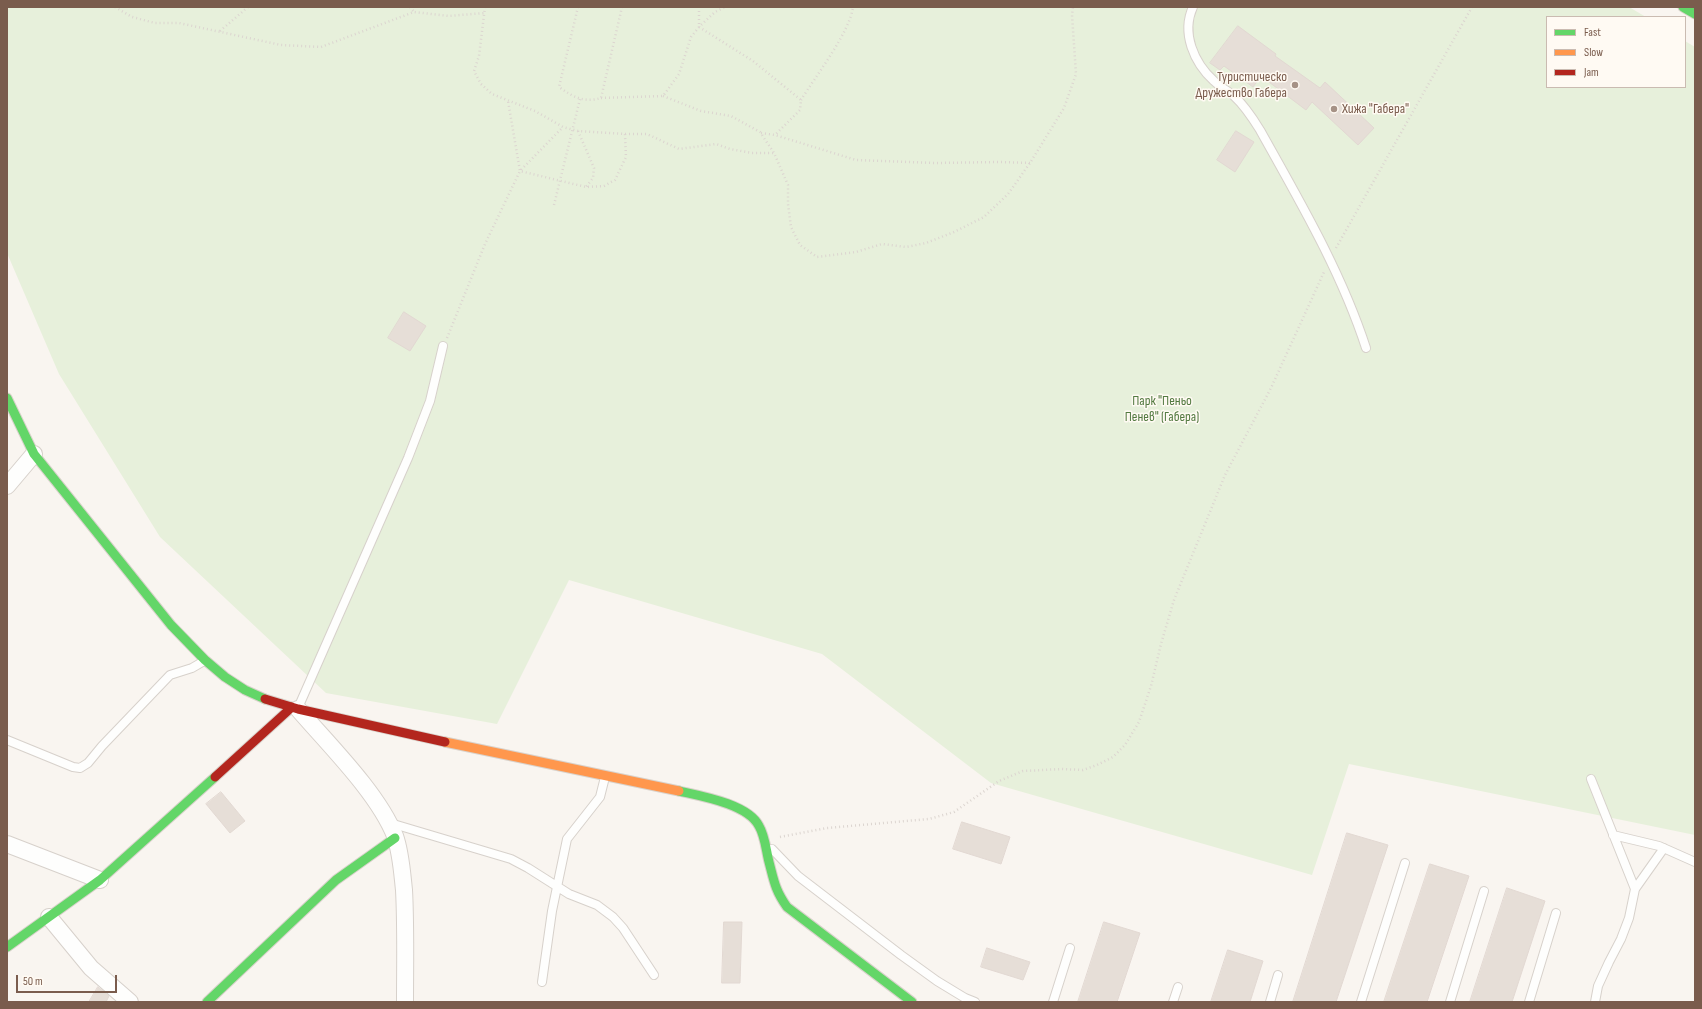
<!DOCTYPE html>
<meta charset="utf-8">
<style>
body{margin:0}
#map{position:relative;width:1702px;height:1009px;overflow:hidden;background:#f9f5f0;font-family:"Sofia Sans Condensed",sans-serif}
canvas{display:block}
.frame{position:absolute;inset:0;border:8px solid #7a5c4d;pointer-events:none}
.legend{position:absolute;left:1546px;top:16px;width:140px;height:72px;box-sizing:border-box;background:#fffaf3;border:1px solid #cabbb1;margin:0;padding:5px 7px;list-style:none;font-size:12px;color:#7a5c4d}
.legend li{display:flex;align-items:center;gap:8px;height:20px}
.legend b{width:20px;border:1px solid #cabbb1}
.scale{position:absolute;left:16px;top:975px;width:101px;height:18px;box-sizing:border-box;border:2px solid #7a5c4d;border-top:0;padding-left:5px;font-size:12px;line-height:14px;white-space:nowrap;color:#7a5c4d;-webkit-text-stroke:3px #fffaf3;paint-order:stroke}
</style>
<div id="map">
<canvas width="1702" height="1009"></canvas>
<div class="frame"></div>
<ul class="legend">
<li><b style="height:5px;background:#63d668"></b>Fast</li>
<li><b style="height:5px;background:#ff974d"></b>Slow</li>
<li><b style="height:5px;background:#b3261e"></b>Jam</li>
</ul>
<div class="scale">50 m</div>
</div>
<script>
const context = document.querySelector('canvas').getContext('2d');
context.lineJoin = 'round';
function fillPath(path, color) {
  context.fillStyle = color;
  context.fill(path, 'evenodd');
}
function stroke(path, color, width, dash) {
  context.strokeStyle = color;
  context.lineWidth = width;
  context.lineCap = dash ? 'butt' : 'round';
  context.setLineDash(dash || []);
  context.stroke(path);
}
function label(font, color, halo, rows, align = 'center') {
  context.font = font + ' "Sofia Sans Condensed",sans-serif';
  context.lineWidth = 3;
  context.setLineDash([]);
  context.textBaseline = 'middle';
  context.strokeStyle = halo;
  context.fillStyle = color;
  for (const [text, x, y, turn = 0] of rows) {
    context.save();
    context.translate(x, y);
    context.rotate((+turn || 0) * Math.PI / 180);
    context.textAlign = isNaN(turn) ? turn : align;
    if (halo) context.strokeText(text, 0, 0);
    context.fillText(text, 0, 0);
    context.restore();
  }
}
fillPath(new Path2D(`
 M7 7H1629L1646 17H1547V87H1685V41L1695 47V835L1349 764 1312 875 991 783 822 654 569 580 497 724 326 693 160 537 59 374 7 253Z`), '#e7f0db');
const building = new Path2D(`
 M1238 26 1276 54 1275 56 1320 88 1325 82 1374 128 1358 145 1312 102 1306 110 1261 76 1253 87 1224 66 1220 70 1210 63Z
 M1236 131 1254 142 1235 172 1217 160Z
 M404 312 426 326 410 351 388 338Z
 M221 792 245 821 230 833 206 804Z
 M962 822 1010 837 1001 864 953 849Z
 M1347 833 1388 845 1336 1002H1293Z
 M1430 864 1469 876 1427 1002H1384Z
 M1507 888 1545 901 1512 1002H1470Z
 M724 922H742L740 983H722Z
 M1104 922 1140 933 1117 1002H1078Z
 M987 948 1030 962 1023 980 981 967Z
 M1228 950 1263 961 1250 1002H1211Z
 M98 987 109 996 106 1002H89Z`);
fillPath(building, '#e6ded7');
stroke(building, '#e2d8d2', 1);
const lane = new Path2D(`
 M1193 7C1181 33 1194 63 1214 81 1220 87 1228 91 1234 96 1245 106 1252 117 1260 130 1299 200 1341 271 1366 348
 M298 708 408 458 430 401 443 346
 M7 740 73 767 80 768 88 763 102 746 170 675 192 668 204 661
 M1591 779 1635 889
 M390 823 511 859 528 868 569 894 597 905 613 917 623 928 654 975
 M1613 835 1659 846 1695 862
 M772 849 798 876 901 955 937 981 965 998 975 1002
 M542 982 552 911 567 839 600 797 605 777
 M1053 1002 1070 948
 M1173 1002 1178 987
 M1270 1002 1278 975
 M1361 1002 1405 863
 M1450 1002 1484 891
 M1529 1002 1556 913
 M1595 1002 1598 986 1609 962 1621 939 1629 918 1635 889 1664 848`);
const street = new Path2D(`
 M7 486 34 454
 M298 709C328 744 378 793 395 836 401 853 402 872 404 890 406 927 405 965 405 1002
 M7 844 100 880
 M49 917 91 968 130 1002`);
const fast = new Path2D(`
 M1683 7 1695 14
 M7 398 34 454 171 625 205 660 225 677 245 690 265 699
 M679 791C701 796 748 804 759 826 765 836 766 850 769 862 774 881 775 890 787 907L912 1002
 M7 947 100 880 215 777
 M207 1002 336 880 395 838`);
const slow = new Path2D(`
 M445 742 679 791`);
const jam = new Path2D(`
 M265 699 298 709 445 742
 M215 777 292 707`);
stroke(lane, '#d7d1cb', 10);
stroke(street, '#d7d1cb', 18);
stroke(fast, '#d9d2cb', 11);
stroke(slow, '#d9d2cb', 11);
stroke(jam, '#d9d2cb', 11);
stroke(new Path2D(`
 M115 7 132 17 155 23H179L281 45 321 47 414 12 449 16 484 13
 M410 7 414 12
 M485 7 479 56 474 71 481 84 492 94 535 111 563 127 578 131 625 134 626 157 615 180 604 186 586 187 520 171 508 101
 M578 7 559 87C573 97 584 103 601 98L622 7
 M699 7V27L753 61 801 100 800 110 775 135
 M220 31 248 7
 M663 96 701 111 731 116 760 132 774 153 788 185V204L791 227 800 245 817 257 856 252 882 244 906 247 926 243 954 232 984 217 1008 194 1030 163 1064 108 1076 74 1072 15 1073 7
 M601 98 663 96 679 74 691 37 699 27 715 12 725 7
 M801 100C815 77 850 32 853 7
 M578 131 594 168 593 178 586 187
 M761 133 775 135 856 160 935 163 1000 162 1030 163
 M625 134H647L679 149 716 144 730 149 752 153H774
 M554 205 580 99
 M1336 248 1472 7
 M447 338 485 244 520 171 563 127
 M780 837 827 828 929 819 954 812 999 781 1023 771 1062 769 1083 770 1097 765 1113 757 1125 745 1139 722 1151 686 1161 644 1174 600 1225 475 1271 388 1324 272`), '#dcd5d0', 2.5, [1, 3]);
stroke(lane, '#fefefd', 8);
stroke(street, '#fefefd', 16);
stroke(fast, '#63d668', 9);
stroke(slow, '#ff974d', 9);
stroke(jam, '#b3261e', 9);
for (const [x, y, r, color] of [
 [1295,85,4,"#a69286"],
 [1334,109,4,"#a69286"]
]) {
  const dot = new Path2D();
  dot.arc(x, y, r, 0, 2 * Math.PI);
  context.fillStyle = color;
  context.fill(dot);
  stroke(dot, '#fffaf3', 1.5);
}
label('14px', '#7a5c4d', '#fffaf3', [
 ["Туристическо",1287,77],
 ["Дружество Габера",1287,93],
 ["Хижа \"Габера\"",1342,109,"left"]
], 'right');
label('14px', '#537a41', '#fffaf3', [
 ["Парк \"Пеньо",1162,401],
 ["Пенев\" (Габера)",1162,417]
]);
</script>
